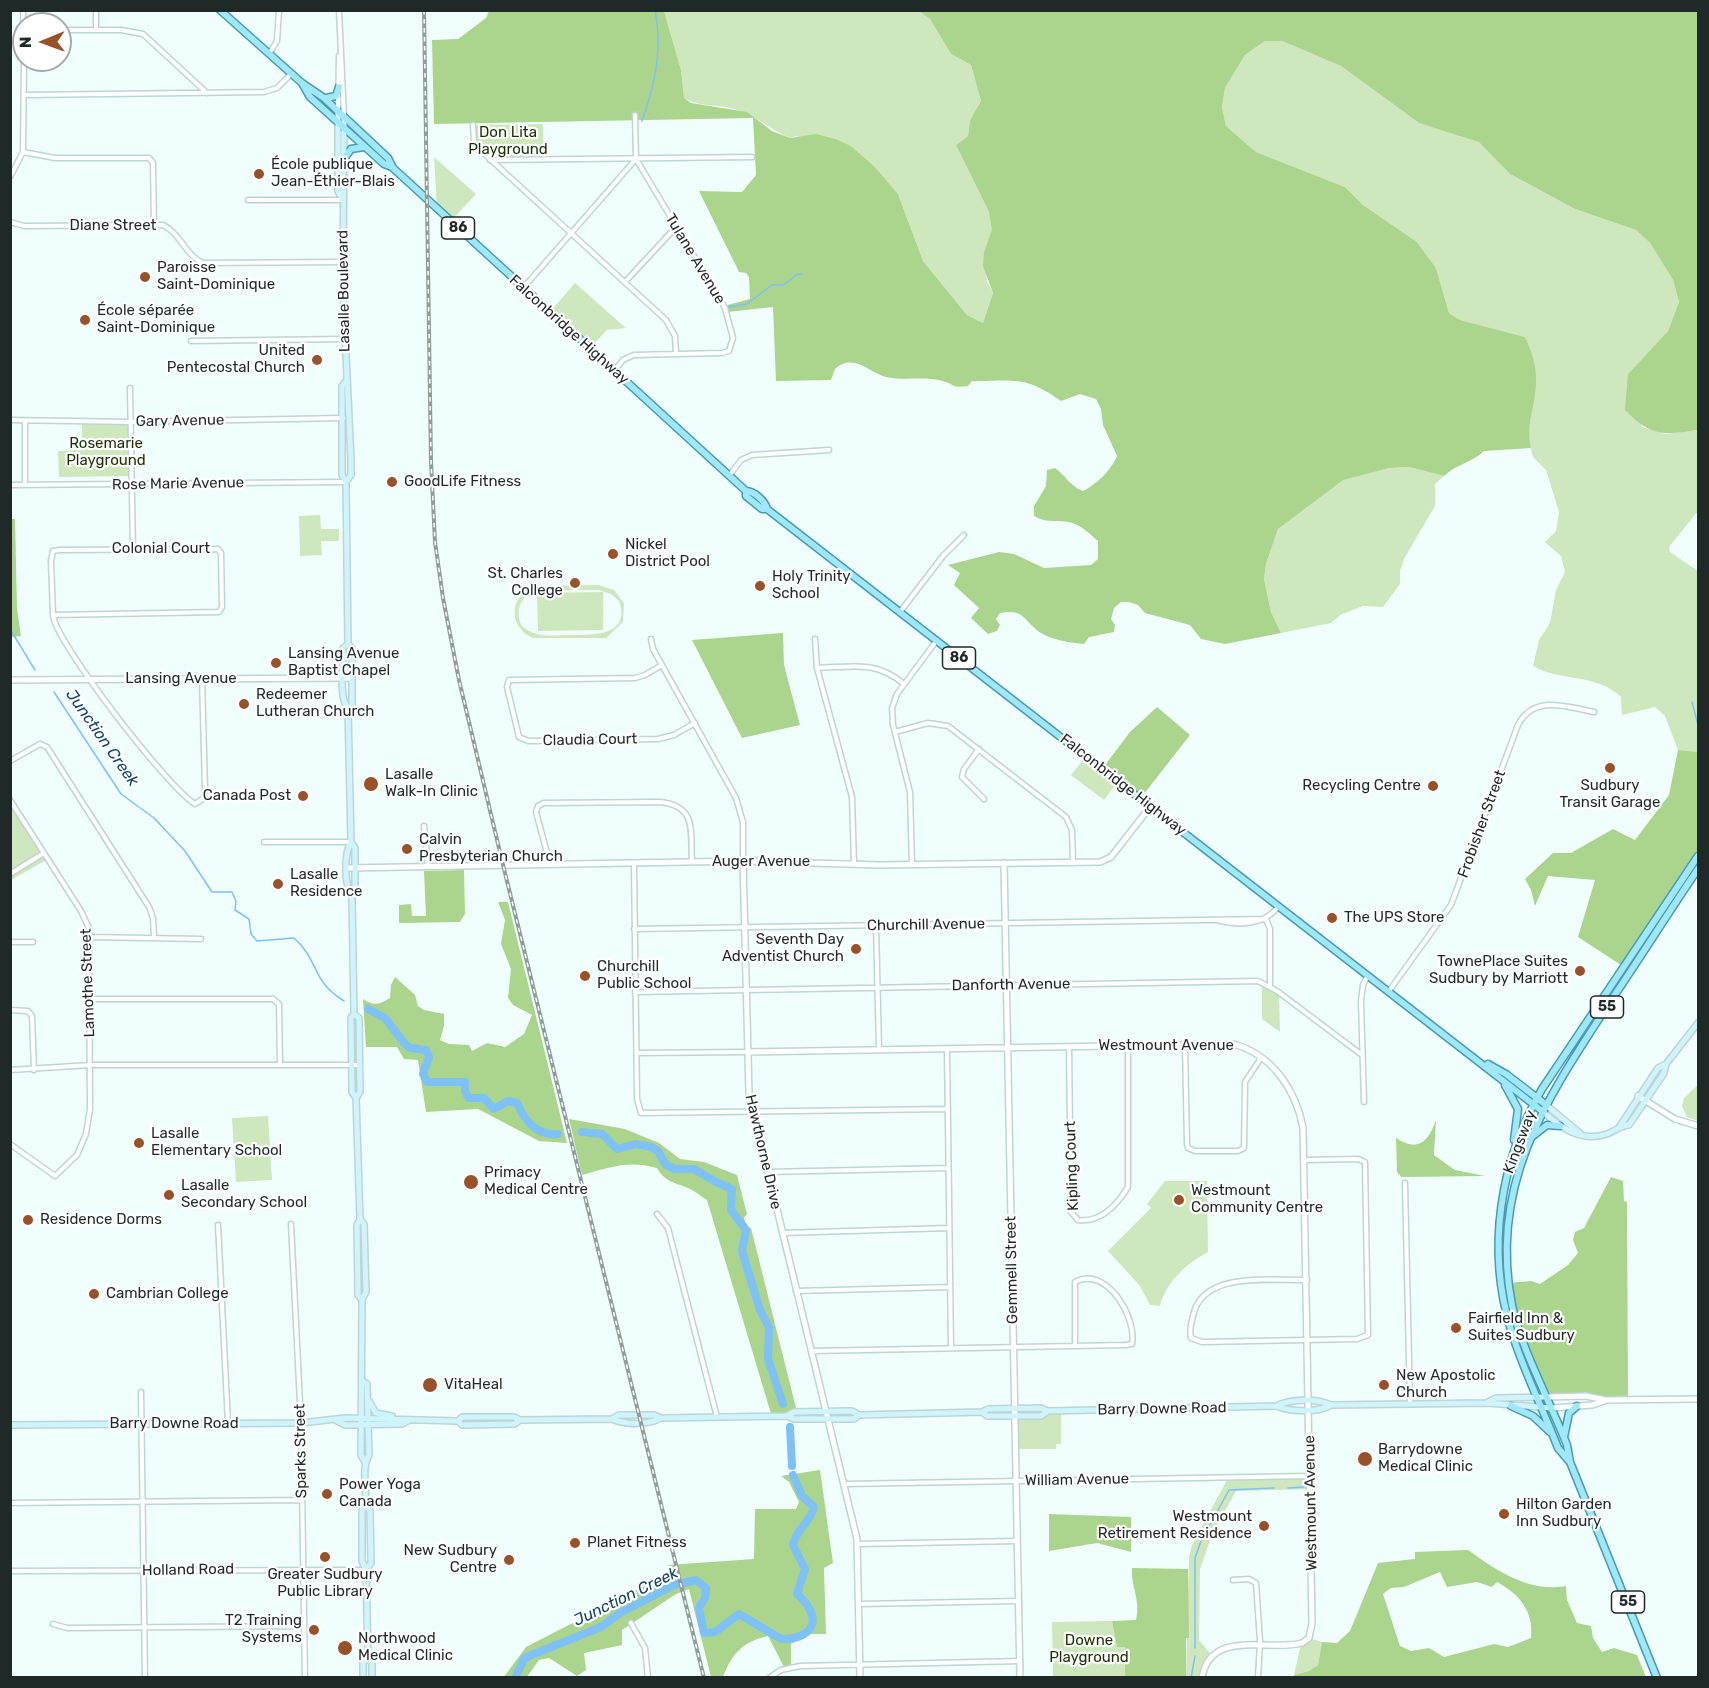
<!DOCTYPE html>
<meta charset="utf-8">
<style>
body{margin:0}
#map{position:relative;width:1709px;height:1688px;overflow:hidden;background:#f0fffd;font-family:Rubik,sans-serif}
canvas{display:block}
.frame{position:absolute;inset:0;border:12px solid #1f2928;pointer-events:none}
.north{position:absolute;left:12px;top:12px;width:60px;height:60px;box-sizing:border-box;background:#fff;border:2px solid #a5a9a9;border-radius:50%;rotate:269deg;font-size:16px;font-weight:700;line-height:24px;text-align:center;color:#1f2928}
.north::after{content:'';display:block;margin:auto;width:21px;height:27px;background:#985229;clip-path:polygon(50% 0,100% 100%,50% 72%,0 100%)}
</style>
<div id="map">
<canvas width="1709" height="1688"></canvas>
<div class="frame"></div>
<div class="north">N</div>
</div>
<script>
const context = document.querySelector('canvas').getContext('2d');
context.lineJoin = 'round';
function fillPath(path, color) {
  context.fillStyle = color;
  context.fill(path, 'evenodd');
}
function stroke(path, color, width, dash) {
  context.strokeStyle = color;
  context.lineWidth = width;
  context.lineCap = dash ? 'butt' : 'round';
  context.setLineDash(dash || []);
  context.stroke(path);
}
function label(font, color, halo, rows, align = 'center') {
  context.font = font + ' Rubik,sans-serif';
  context.lineWidth = 4.5;
  context.setLineDash([]);
  context.textBaseline = 'middle';
  context.strokeStyle = halo;
  context.fillStyle = color;
  for (const [text, x, y, turn = 0] of rows) {
    context.save();
    context.translate(x, y);
    context.rotate((+turn || 0) * Math.PI / 180);
    context.textAlign = isNaN(turn) ? turn : align;
    if (halo) context.strokeText(text, 0, 0);
    context.fillText(text, 0, 0);
    context.restore();
  }
}
fillPath(new Path2D(`
 M919 10 930 19 951 54 971 65 981 101 970 120 968 136 956 145 989 212 993 230 984 252 987 281 993 293 983 323 967 315 923 261 898 194 874 166 851 146 796 136 790 138C769 129 753 113 730 108 715 104 698 107 684 98L681 70 664 11Z
 M1265 41H1282L1341 66 1419 123 1479 141 1510 174 1575 209 1636 230 1650 243 1673 280 1679 302 1668 331 1628 374 1642 427 1665 434 1698 430V511L1669 547 1670 552 1698 571V752L1678 750 1665 716 1655 707 1622 715 1621 697C1596 673 1561 682 1533 666L1539 640 1550 623 1556 590 1565 572 1561 556 1545 542 1556 531 1559 512 1546 470 1533 457 1528 438 1536 378 1525 337 1460 320 1449 313 1436 268 1417 242 1363 205 1345 187 1256 152 1226 126 1222 107 1225 88 1245 55Z
 M543 124 544 160H490L475 145 473 125Z
 M434 157 476 194 451 221 437 208Z
 M575 283 626 328 607 330 589 349 549 313Z
 M82 423 128 424 130 476 59 477 58 451 82 450Z
 M1409 467 1444 476 1435 484V506L1405 557 1400 571V584L1383 607 1363 606 1340 615 1331 623 1281 633 1271 612 1264 579 1266 564 1278 529 1342 479 1389 468Z
 M320 515 321 529H339V541H321L322 555 300 556 299 516Z
 M599 585 614 590 624 603 623 622 606 638H533C507 627 509 594 536 586ZM537 590H599L611 594 619 601C631 635 595 635 573 635 555 635 536 639 522 626 514 611 521 595 537 590Z
 M603 592V630L538 631 537 593Z
 M1086 756 1118 781 1104 800 1071 775Z
 M10 799 48 859 11 880H10Z
 M1262 983 1279 993 1280 1032 1262 1019Z
 M1698 1085V1121L1687 1117 1682 1106 1684 1098Z
 M268 1116 272 1180 236 1182 232 1118Z
 M1165 1181H1207L1208 1252C1187 1263 1166 1282 1160 1306L1150 1305 1140 1286 1108 1251 1151 1208 1147 1204Z
 M1061 1411V1444H1056V1449H1016V1416C1033 1416 1045 1412 1061 1411Z
 M1311 1476V1489L1236 1491 1212 1535 1200 1569 1199 1640 1213 1657 1203 1677 1186 1678 1189 1557 1192 1545 1228 1478Z
 M1112 1621 1117 1646 1125 1647V1677H1053L1052 1622Z
 M1309 1638 1322 1642 1318 1665 1309 1671 1294 1675 1301 1644Z`), '#cee7bd');
fillPath(new Path2D(`
 M489 11H664L681 70 684 98 691 103 747 112 772 131 790 138 816 134 835 139 851 146 874 166 898 194 923 261 967 315 983 323 993 293 983 266 984 252 992 230 989 212 956 145 968 136 970 120 981 101 971 65 951 54 930 19 919 11H1698V430C1662 435 1652 437 1625 410L1628 374 1668 331 1679 302 1673 280 1650 243 1636 230 1575 209 1510 174 1479 142 1419 123 1341 66 1282 41H1265L1245 55 1225 88 1222 107 1226 126 1256 152 1345 187 1363 205 1417 242 1436 268 1449 313 1460 320 1525 337C1531 350 1536 364 1536 378 1537 402 1525 425 1531 448L1484 451C1472 463 1456 464 1444 476L1409 467 1389 468 1343 480 1278 529 1266 564 1264 579 1271 612 1281 633 1225 644 1201 639 1190 625 1145 613 1138 605 1129 602H1121L1114 608 1111 619 1115 625 1114 632 1089 637 1084 644C1070 643 1053 640 1041 633 1023 621 1025 608 1000 613L996 619 1000 625 997 631 988 634 971 618 979 608 954 585 960 573 948 565 999 552 1014 554 1044 568 1091 565 1098 559V541C1090 534 1083 527 1073 523 1060 519 1047 524 1034 516V506L1046 486 1047 470 1055 468C1066 476 1070 486 1083 491 1096 485 1112 469 1117 456L1103 425 1101 409 1096 399 1080 394 1061 401C1025 375 1015 381 972 381L968 386C950 388 956 385 943 381 925 376 904 381 886 377 870 373 853 352 835 369L831 380 776 381 773 307 727 312 724 306 750 299 749 277 746 273 739 272 699 191 742 192 756 175 753 118 434 124 432 40 458 39 486 18Z
 M10 519H15L17 608 21 636 11 637Z
 M783 633 784 665 800 725 742 738 692 640Z
 M1157 707 1190 735 1140 799 1102 769 1130 732Z
 M1678 750 1698 752V855L1621 965 1578 937 1595 880 1548 876 1535 906 1531 890 1525 879 1553 853H1571L1613 829 1635 840 1669 795Z
 M464 870 465 914 460 922 399 923V905L411 904 412 916H426L424 871Z
 M498 902H508L567 1143 539 1141 478 1109 426 1112 418 1060 404 1059 397 1047H366L363 999C373 1006 379 1005 390 998L391 985 395 977 415 995 418 1006 424 1010 444 1014V1026L440 1040 449 1044 469 1045 472 1051 487 1043 505 1047 524 1034 532 1015 513 1005 508 998 511 969 501 944 505 920Z
 M569 1119 625 1129 659 1143 680 1159 704 1162 737 1175 747 1214 744 1218 747 1227 751 1228 797 1412 786 1416 772 1417 707 1200C702 1197 696 1192 690 1189 678 1183 665 1183 657 1168 628 1160 611 1167 582 1175Z
 M1436 1120 1434 1155 1455 1170 1485 1176 1401 1177 1397 1172 1396 1138C1419 1153 1429 1140 1436 1120Z
 M1611 1177 1623 1181 1624 1201 1627 1202 1628 1399 1586 1396 1548 1397 1516 1317 1509 1283 1531 1281 1540 1284 1568 1265 1578 1253 1573 1240 1575 1232 1584 1228Z
 M820 1470 833 1563 824 1568 826 1634H811L791 1644V1667L785 1669 768 1636C742 1642 732 1654 723 1677H711L689 1589 676 1594 622 1630V1645L584 1653 586 1670 577 1676 549 1658 539 1660 527 1677 503 1678 526 1647 670 1573 668 1565 754 1559 755 1509H796L799 1502 789 1482 781 1476Z
 M1049 1514 1131 1517V1552L1097 1543 1049 1551Z
 M1468 1550C1496 1570 1529 1593 1566 1586L1567 1600 1577 1623 1591 1626 1593 1638 1602 1652 1614 1648 1637 1655 1646 1677H1294V1675L1309 1671 1318 1665 1322 1642 1337 1643 1350 1631 1378 1563 1415 1559V1552ZM1440 1572 1447 1587 1477 1582 1492 1587 1497 1582C1519 1594 1534 1611 1531 1638L1508 1647 1494 1644 1444 1657 1429 1648 1411 1651 1400 1646 1383 1594 1391 1588 1404 1587Z
 M1132 1568 1188 1569 1189 1638H1186V1677H1125V1647H1117L1112 1621 1136 1620C1141 1601 1131 1587 1132 1568Z`), '#abd48d');
stroke(new Path2D(`
 M642 121C655 84 663 50 655 10
 M728 307 747 304 772 285H783L798 274H802
 M10 629 35 670
 M54 692 121 794 154 818 185 851 212 892H232L236 901 235 910 249 919 251 934 257 941 294 938C320 961 310 980 344 1001
 M1692 702 1698 725
 M1288 1488 1304 1487
 M1195 1648V1558L1201 1541 1229 1490 1274 1488
 M1191 1678 1195 1656`), '#7ec0f8', 1.5);
stroke(new Path2D(`
 M368 1009 385 1018 405 1044 410 1048 426 1050 429 1057 423 1074 427 1082H465V1092L469 1098H484L494 1109 508 1101 517 1103C524 1120 537 1136 558 1134
 M582 1132 602 1134 617 1149 636 1144 651 1147 658 1151 666 1165 675 1169H694L716 1182 732 1189 731 1210 746 1230 742 1251 760 1310 769 1327 768 1359 783 1404
 M790 1427 792 1466
 M515 1678 524 1659 529 1656 601 1627 620 1613 674 1585 696 1580 706 1588 705 1598 699 1608 704 1633 715 1632 739 1614 781 1639C817 1639 822 1616 797 1594L805 1569 793 1545C796 1529 810 1523 814 1507L802 1496 793 1475`), '#7ec0f8', 8);
const minor = new Path2D(`
 M23 10 24 53
 M96 10V30
 M339 10 344 117
 M60 30H121L143 34 207 93
 M269 54 277 41 279 10
 M25 95 264 92 277 88 291 74
 M338 111 339 56
 M473 125 474 142 478 148 666 320 675 336 676 354
 M23 152 55 158H149L153 163 154 225
 M490 160 752 157
 M10 177 23 152 24 60
 M248 200H342
 M10 222 24 226 163 225C181 234 185 255 203 263L343 262
 M625 282 676 227
 M524 287 636 159 635 115
 M191 341 345 339
 M614 371 623 360 634 355 722 353 729 351 733 338 725 308 636 159
 M130 388 133 549
 M10 420 131 422 343 418
 M25 421V485
 M729 476 741 460 752 455 829 450
 M10 485 346 482
 M900 612 943 556 964 535
 M53 615 219 612 222 607 221 553 218 549 60 550 53 551 51 561 53 615C55 642 168 788 195 804L204 798 205 790 202 678
 M651 639 653 649 736 798 743 822V861
 M815 639 817 668 852 797 854 864
 M662 665 645 675 635 678 509 680 507 687 519 737 528 741 658 739 674 735 695 723
 M817 668C853 667 875 660 904 684
 M895 732 928 723 948 726 1066 817 1072 830 1073 862
 M979 749 964 769 962 777 984 799
 M10 761 40 744 47 747 149 907 153 918 154 936
 M10 800 81 911 89 928 90 1109 86 1134 77 1155 55 1176 10 1144
 M424 826 428 866
 M264 842H351
 M634 863 637 1099 641 1113 948 1109
 M550 864 536 812 538 806 544 803 660 802C698 806 690 832 692 862
 M912 864 910 792 893 725 892 708 897 694 937 640
 M10 874 44 853
 M1266 919 1270 929V985
 M1220 921C1242 926 1265 924 1279 906
 M876 926 879 1049
 M634 929 1266 919
 M89 937 201 939
 M10 942H33
 M1389 991 1451 905 1518 725C1534 694 1567 707 1594 712
 M635 992 1258 981 1277 991 1362 1055
 M90 999H273L279 1004 280 1064
 M10 1010 28 1011 32 1016 34 1070
 M1185 1044 1187 1144 1188 1148 1195 1151H1238L1244 1148 1245 1082 1261 1058
 M1069 1047 1071 1212 1078 1220C1101 1223 1117 1205 1128 1187V1046
 M947 1049 951 1348
 M637 1053 747 1052
 M10 1070 91 1065H359
 M1364 1102 1361 1001 1363 985 1368 975
 M1304 1160 1358 1159 1365 1162 1368 1335 1357 1339 1202 1342 1191 1338C1189 1331 1191 1323 1193 1316 1202 1270 1272 1281 1307 1280
 M767 1172 948 1168
 M1405 1183 1410 1404
 M657 1214 668 1228 717 1417
 M291 1224 301 1423 305 1678
 M218 1225 228 1423
 M782 1233 949 1228
 M796 1291 950 1287
 M812 1351 1126 1345 1132 1344C1137 1317 1106 1265 1075 1282V1346
 M141 1392 145 1678
 M844 1484 1309 1476
 M10 1503 302 1500
 M858 1544 1017 1541
 M10 1571 366 1570
 M1233 1580 1249 1579 1256 1583 1260 1641 1258 1678
 M859 1604 1018 1601
 M631 1623 645 1648 648 1678
 M53 1624 67 1628 304 1626
 M769 1678 781 1670 800 1666 1020 1661`);
const tertiary = new Path2D(`
 M10 680 352 678
 M743 861 749 1094 857 1539 860 1678
 M1004 863 1020 1678
 M347 868 743 861 880 865 1100 862 1111 857 1150 807
 M747 1052 1233 1044C1272 1054 1296 1090 1303 1128L1312 1623 1309 1638 1302 1643C1270 1652 1210 1628 1202 1678
 M1638 1096 1675 1119 1698 1126
 M1548 1397 1586 1396 1606 1400 1698 1399
 M1552 1408 1592 1405 1604 1401`);
const secondary = new Path2D(`
 M338 111V191L342 199
 M344 117 343 292 351 460V475L346 482
 M346 381 342 386V475L346 482 348 644 352 648V705L348 709
 M348 644 343 648C344 665 338 696 348 709L351 842 355 848V890L352 897 354 1014 351 1018 352 1092 356 1098
 M351 842C344 854 344 885 352 897
 M354 1014 359 1018 360 1092 356 1098 360 1219 357 1225 358 1295 362 1300 361 1455 365 1462
 M1545 1104 1581 1134
 M1542 1111C1560 1127 1581 1143 1607 1134 1615 1131 1619 1126 1629 1125L1664 1073 1666 1064 1698 1023
 M1620 1126 1658 1068 1666 1064
 M360 1219 364 1224 366 1292 362 1300
 M362 1381 367 1384 369 1455C359 1472 371 1494 362 1511V1561L366 1570 368 1656 372 1664V1678
 M369 1401 376 1413 392 1416
 M1488 1402 1496 1398 1548 1397
 M1276 1406C1290 1399 1317 1398 1331 1405L1487 1403 1552 1408
 M982 1412 987 1416H1041L1048 1411
 M787 1416 794 1419H854L859 1415
 M612 1419 619 1415H654L661 1418 787 1416 794 1412 852 1411 859 1415 982 1412 988 1409 1041 1408 1048 1411 1276 1406C1291 1412 1318 1413 1331 1405
 M337 1421 345 1425 402 1424 408 1421
 M458 1421 462 1417H514L520 1420 612 1419C625 1425 648 1425 661 1418
 M10 1425 301 1423 345 1418 458 1421 462 1425 515 1424 520 1420
 M365 1505 370 1511 371 1563 366 1570
 M363 1678V1663L368 1656`);
const primary = new Path2D(`
 M220 10 302 83 324 98 388 158 393 168 746 491C754 491 765 501 767 509L1542 1111
 M302 83 310 97 384 164 392 167
 M326 98 336 96 339 87
 M344 159 351 149 364 147
 M746 491V496L762 509H767
 M1488 1064 1506 1074 1545 1104
 M1505 1085 1518 1109 1514 1140
 M1533 1136 1547 1125 1560 1126
 M1511 1406 1533 1416 1550 1432
 M1564 1437 1569 1413 1577 1406
 M1569 1461 1558 1448C1543 1409 1523 1370 1511 1330 1486 1249 1500 1161 1542 1089L1698 856
 M1657 1678 1570 1462 1567 1445C1550 1401 1521 1349 1512 1305 1488 1184 1547 1098 1610 1002 1640 958 1668 913 1698 869`);
stroke(minor, '#bed6d3', 7);
stroke(tertiary, '#bed6d3', 8);
stroke(secondary, '#bed6d3', 8);
stroke(primary, '#499baf', 9);
stroke(minor, '#fff', 4);
stroke(tertiary, '#fff', 5);
stroke(secondary, '#cff4fd', 5);
stroke(primary, '#9fe8fa', 6);
const rail = new Path2D(`
 M424 10 431 461 435 542 443 598 459 680 504 869 704 1678`);
stroke(rail, '#909d9b', 4);
stroke(rail, '#fff', 1.5, [4.5]);
for (const [x, y, r, color] of [
 [259,174,6,"#985229"],
 [145,277,6,"#985229"],
 [85,320,6,"#985229"],
 [317,360,6,"#985229"],
 [392,482,6,"#985229"],
 [613,554,6,"#985229"],
 [575,583,6,"#985229"],
 [760,586,6,"#985229"],
 [276,663,6,"#985229"],
 [244,704,6,"#985229"],
 [1610,768,6,"#985229"],
 [371,784,8,"#985229"],
 [1433,786,6,"#985229"],
 [303,796,6,"#985229"],
 [407,849,6,"#985229"],
 [278,884,6,"#985229"],
 [1332,918,6,"#985229"],
 [856,949,6,"#985229"],
 [1580,971,6,"#985229"],
 [585,976,6,"#985229"],
 [139,1143,6,"#985229"],
 [471,1182,8,"#985229"],
 [169,1195,6,"#985229"],
 [1179,1200,6,"#985229"],
 [28,1220,6,"#985229"],
 [94,1294,6,"#985229"],
 [1456,1328,6,"#985229"],
 [430,1385,8,"#985229"],
 [1384,1385,6,"#985229"],
 [1365,1459,8,"#985229"],
 [327,1494,6,"#985229"],
 [1504,1514,6,"#985229"],
 [1264,1526,6,"#985229"],
 [575,1543,6,"#985229"],
 [325,1557,6,"#985229"],
 [509,1560,6,"#985229"],
 [314,1630,6,"#985229"],
 [345,1648,8,"#985229"]
]) {
  const dot = new Path2D();
  dot.arc(x, y, r, 0, 2 * Math.PI);
  context.fillStyle = color;
  context.fill(dot);
  stroke(dot, '#fff', 2);
}
for (const [x, y, w] of [
 [458,228,33],
 [959,658,33],
 [1607,1007,33],
 [1628,1602,33]
]) {
  const box = new Path2D();
  box.roundRect(x - w / 2, y - 11, w, 22, 4.5);
  context.fillStyle = '#fff';
  context.fill(box);
  stroke(box, '#1f2928', 1.5);
}
label('bold 14px', '#1f2928', null, [
 ["86",458,228],
 ["86",959,658],
 ["55",1607,1007],
 ["55",1628,1602]
]);
label('15px', '#193100', '#fff', [
 ["Don Lita",508,133],
 ["Playground",508,150],
 ["Rosemarie",106,444],
 ["Playground",106,461],
 ["Downe",1089,1641],
 ["Playground",1089,1658]
]);
label('15px', '#1f2928', '#fff', [
 ["École publique",271,165],
 ["Jean-Éthier-Blais",271,182],
 ["Paroisse",157,268],
 ["Saint-Dominique",157,285],
 ["École séparée",97,311],
 ["Saint-Dominique",97,328],
 ["United",305,351,"right"],
 ["Pentecostal Church",305,368,"right"],
 ["GoodLife Fitness",404,482],
 ["Nickel",625,545],
 ["District Pool",625,562],
 ["St. Charles",563,574,"right"],
 ["College",563,591,"right"],
 ["Holy Trinity",772,577],
 ["School",772,594],
 ["Lansing Avenue",288,654],
 ["Baptist Chapel",288,671],
 ["Redeemer",256,695],
 ["Lutheran Church",256,712],
 ["Lasalle",385,775],
 ["Walk-In Clinic",385,792],
 ["Recycling Centre",1421,786,"right"],
 ["Sudbury",1610,786,"center"],
 ["Transit Garage",1610,803,"center"],
 ["Canada Post",291,796,"right"],
 ["Calvin",419,840],
 ["Presbyterian Church",419,857],
 ["Lasalle",290,875],
 ["Residence",290,892],
 ["The UPS Store",1344,918],
 ["Seventh Day",844,940,"right"],
 ["Adventist Church",844,957,"right"],
 ["TownePlace Suites",1568,962,"right"],
 ["Sudbury by Marriott",1568,979,"right"],
 ["Churchill",597,967],
 ["Public School",597,984],
 ["Lasalle",151,1134],
 ["Elementary School",151,1151],
 ["Primacy",484,1173],
 ["Medical Centre",484,1190],
 ["Lasalle",181,1186],
 ["Secondary School",181,1203],
 ["Westmount",1191,1191],
 ["Community Centre",1191,1208],
 ["Residence Dorms",40,1220],
 ["Cambrian College",106,1294],
 ["Fairfield Inn &",1468,1319],
 ["Suites Sudbury",1468,1336],
 ["New Apostolic",1396,1376],
 ["Church",1396,1393],
 ["VitaHeal",444,1385],
 ["Barrydowne",1378,1450],
 ["Medical Clinic",1378,1467],
 ["Power Yoga",339,1485],
 ["Canada",339,1502],
 ["Hilton Garden",1516,1505],
 ["Inn Sudbury",1516,1522],
 ["Westmount",1252,1517,"right"],
 ["Retirement Residence",1252,1534,"right"],
 ["Planet Fitness",587,1543],
 ["New Sudbury",497,1551,"right"],
 ["Centre",497,1568,"right"],
 ["Greater Sudbury",325,1575,"center"],
 ["Public Library",325,1592,"center"],
 ["T2 Training",302,1621,"right"],
 ["Systems",302,1638,"right"],
 ["Northwood",358,1639],
 ["Medical Clinic",358,1656]
], 'left');
label('15px', '#1f2928', '#fff', [
 ["Diane Street",113,226],
 ["Tulane Avenue",695,259,59],
 ["Lasalle Boulevard",344,291,-91],
 ["Falconbridge Highway",569,330,42],
 ["Gary Avenue",180,421,-1],
 ["Rose Marie Avenue",178,484,-1],
 ["Colonial Court",161,549],
 ["Lansing Avenue",181,679],
 ["Claudia Court",590,740,-1],
 ["Falconbridge Highway",1123,785,38],
 ["Frobisher Street",1482,824,-70],
 ["Auger Avenue",761,862],
 ["Churchill Avenue",926,925,-1],
 ["Lamothe Street",88,983,-92],
 ["Danforth Avenue",1011,985,-1],
 ["Westmount Avenue",1166,1046],
 ["Kingsway",1520,1142,-69],
 ["Hawthorne Drive",763,1152,77],
 ["Kipling Court",1072,1166,-92],
 ["Gemmell Street",1012,1270,-91],
 ["Barry Downe Road",1162,1409,-1],
 ["Barry Downe Road",174,1424],
 ["Sparks Street",301,1451,-91],
 ["William Avenue",1077,1480,-1],
 ["Westmount Avenue",1311,1503,-91],
 ["Holland Road",188,1570,-1]
]);
label('italic 16px', '#104266', '#fff', [
 ["Junction Creek",102,738,55],
 ["Junction Creek",626,1597,-26]
]);
</script>
